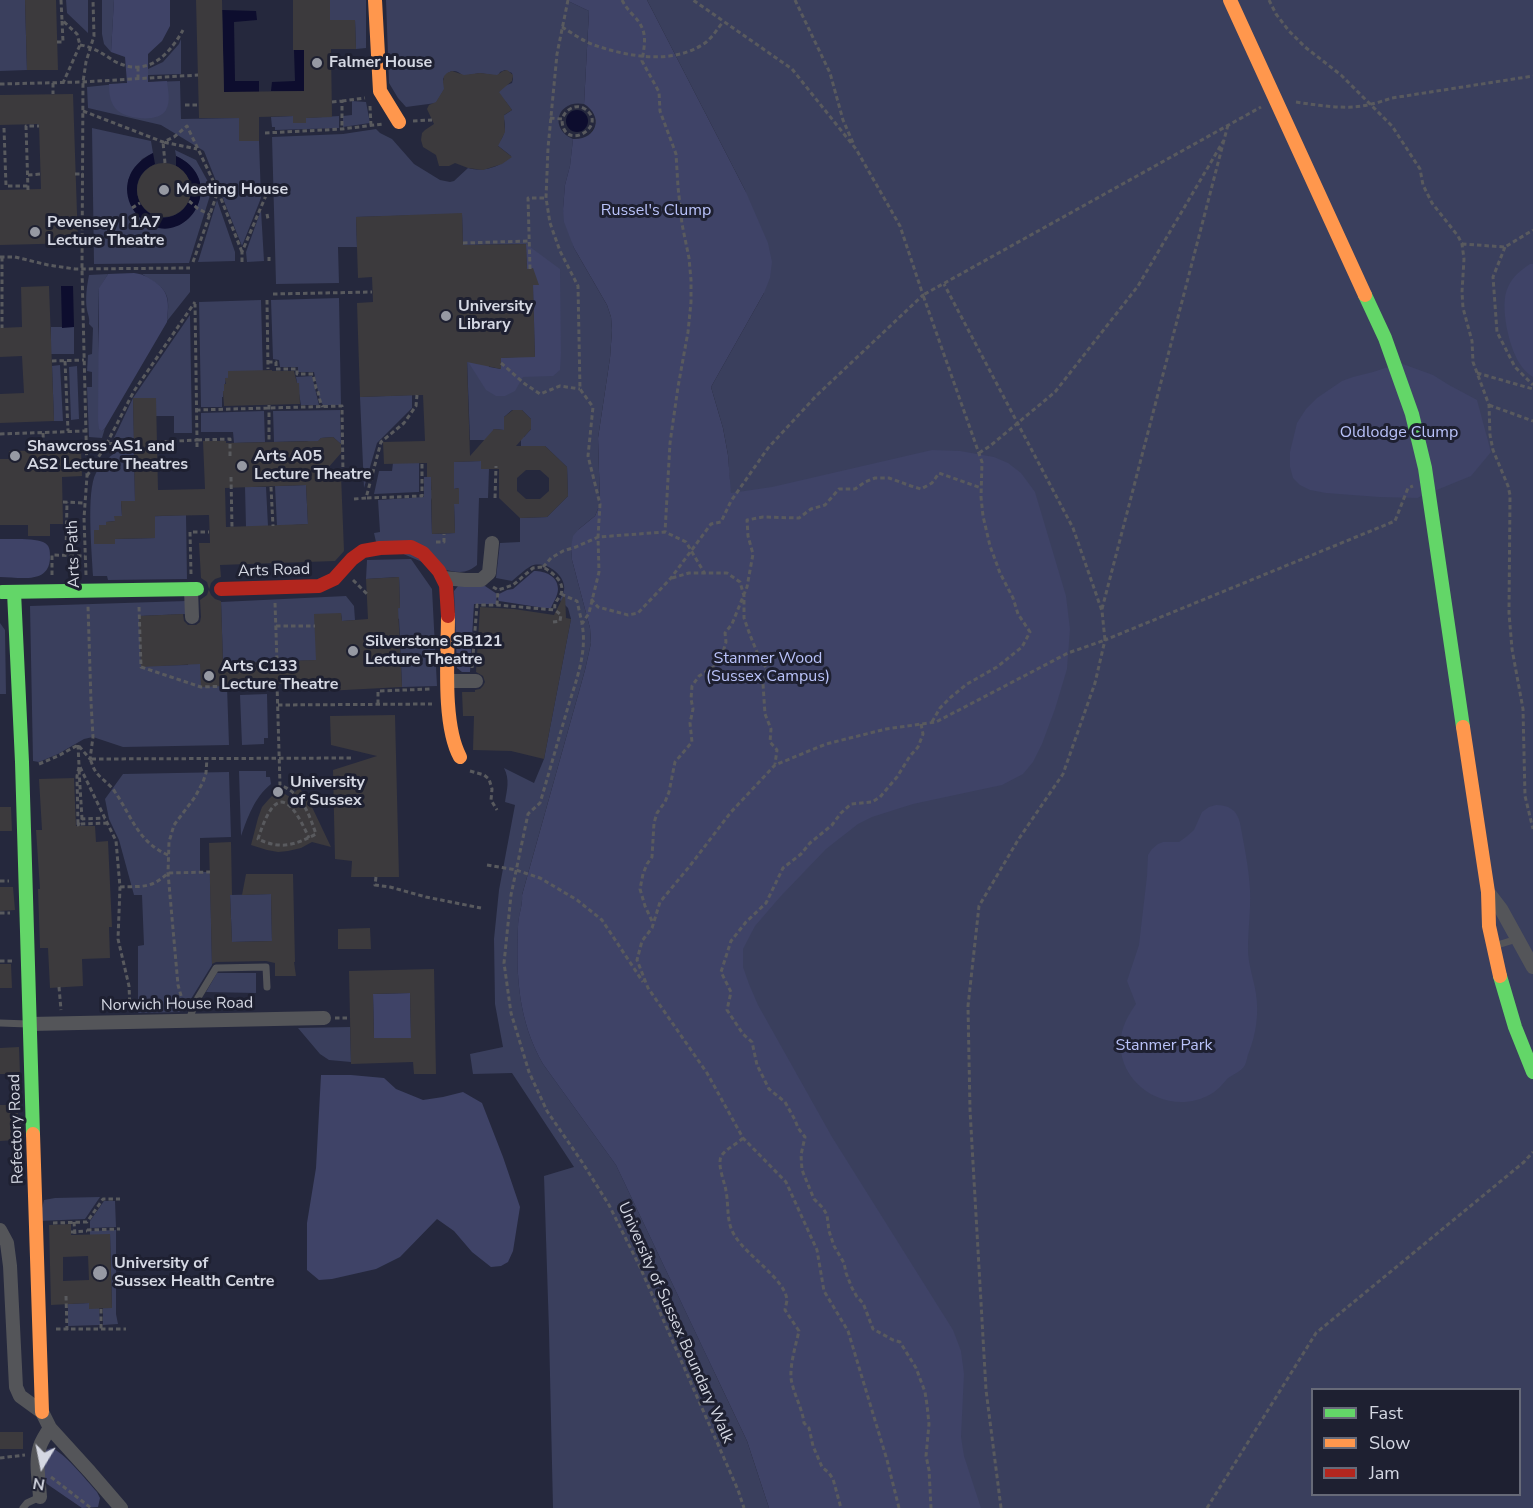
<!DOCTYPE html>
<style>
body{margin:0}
#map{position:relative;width:1533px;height:1508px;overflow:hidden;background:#22242d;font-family:"Nunito Sans",sans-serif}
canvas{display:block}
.legend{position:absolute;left:1311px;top:1388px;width:210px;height:108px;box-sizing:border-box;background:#1e2031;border:2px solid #676a78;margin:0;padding:8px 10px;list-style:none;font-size:18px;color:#d5d8e3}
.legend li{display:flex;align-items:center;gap:12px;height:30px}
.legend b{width:30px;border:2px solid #676a78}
.north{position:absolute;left:12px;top:1436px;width:60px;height:60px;-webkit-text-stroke:4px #1e2031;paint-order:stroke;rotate:190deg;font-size:16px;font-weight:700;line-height:24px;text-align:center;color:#d5d8e3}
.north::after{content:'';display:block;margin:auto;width:21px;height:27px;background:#d5d8e3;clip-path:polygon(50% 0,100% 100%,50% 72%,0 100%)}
</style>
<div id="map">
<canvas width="1533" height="1508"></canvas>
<ul class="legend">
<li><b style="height:8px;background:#63d668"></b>Fast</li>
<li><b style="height:8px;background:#ff974d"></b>Slow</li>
<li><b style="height:8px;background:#b3261e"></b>Jam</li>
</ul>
<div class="north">N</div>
</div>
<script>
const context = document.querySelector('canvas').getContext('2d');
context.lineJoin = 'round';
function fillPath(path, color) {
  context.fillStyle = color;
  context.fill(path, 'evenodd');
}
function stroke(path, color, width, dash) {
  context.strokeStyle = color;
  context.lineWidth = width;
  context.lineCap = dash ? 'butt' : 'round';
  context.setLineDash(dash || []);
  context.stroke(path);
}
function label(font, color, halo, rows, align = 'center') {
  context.font = font + ' "Nunito Sans",sans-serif';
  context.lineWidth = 6;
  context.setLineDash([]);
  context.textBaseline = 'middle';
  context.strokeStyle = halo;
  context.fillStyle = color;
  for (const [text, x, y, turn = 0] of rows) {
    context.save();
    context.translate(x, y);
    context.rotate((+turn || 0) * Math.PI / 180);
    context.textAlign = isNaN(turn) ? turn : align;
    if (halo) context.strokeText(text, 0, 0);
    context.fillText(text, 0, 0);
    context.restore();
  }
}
fillPath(new Path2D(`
 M0 0H591L589 11 584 103 592 109 595 114V126L589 135 578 140 572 560 590 628 522 894 769 1508H0Z`), '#25283d');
fillPath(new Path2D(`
 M0 0H25L27 70 0 71Z
 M66 0H88V33L67 13Z
 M102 0H114L111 52 104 44 102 34Z
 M330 0H366V48L356 49 355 20 320 21Z
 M386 0H566L589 11 584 104C558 99 548 128 573 139L570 166 565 185 563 209 574 248 607 305 611 317 612 330 610 358 598 438 600 504 595 516 579 529 571 547 572 560 590 628 591 643 585 670 522 895C523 906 518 916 518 927 516 976 518 1020 543 1064L616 1165 747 1441 769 1508H553L549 1331 544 1176 574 1167 512 1073 473 1074 470 1054 503 1047 495 1004 494 939 499 890 515 805 505 802C507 789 510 780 504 768L534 783 544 759 571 619 568 608 560 600C562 595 565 591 564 586 563 573 544 560 531 566 524 570 518 576 512 581L496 578 500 543 520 542V518L547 517 568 496 567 467 545 446H521V437H524L531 429V419L522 410H512L504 417V430L494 429 488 440H470L467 360H488L489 367 500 369V358L535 357 533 285H538L527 269 526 244 463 245 462 214 356 217 357 247H338L339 283 276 284 272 137 343 134 376 129 380 133 392 139 414 164 440 180 450 182 454 181 468 168C484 172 498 168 511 156L497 145C505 136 507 127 503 116L512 110 506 102 497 94 504 86 512 83 513 79 512 73 505 70 500 72 498 76 480 73 463 76C456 68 448 70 443 79L445 88 436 103 406 107 398 98 389 83Z
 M647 0H1533V1508H956L717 906 742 697 728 455 723 428 711 387 764 293 745 190ZM1312 1390H1520V1494H1312Z
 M181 39V74L148 75V69L163 62 179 44Z
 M180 81 181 119 239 118V141H259L261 198 242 246 204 151 161 125 88 108 87 87 127 83Z
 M352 101 366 102 370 123 343 127V116L352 115Z
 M293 116V123H306V118L339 116V128L275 130V127H272L271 117Z
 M92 128 151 141 153 153 142 159 128 180 143 220C190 250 227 180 176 156L175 150 196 160 212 189 189 263 94 264Z
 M217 200 235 252V261L198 262Z
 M261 210 264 261 247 262 246 252Z
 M108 274 99 289 98 326 102 431 105 428 102 438 89 437 87 387H92V372L87 371 88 355 92 354 93 328 89 324C90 318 88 315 87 310 85 299 87 285 89 275Z
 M142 274H190V292L167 321C171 292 166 289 142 274Z
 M339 298 341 405H323L320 401 314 372H298V367H280L279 360 273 359 271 300Z
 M261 300 263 377 226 378 224 391H223V397H222V407H201L199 302Z
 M190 315 192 433H174V416H156V398H133L134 438H114L133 398Z
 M51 327H74V354H51Z
 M60 365 63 421H54L52 366Z
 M77 366 79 419 71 420 69 367Z
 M312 376 319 405H301L296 377Z
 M412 395V408L377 443 364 488 360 397Z
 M340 410 341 444 333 437 321 438 315 445 307 441 274 442 273 411Z
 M264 411 265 442 234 443 233 432H201V413Z
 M123 448H134L135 501H121L122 516H115V521L106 522V525L99 530 94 531V544H114L115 539 155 538V526L137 517 186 515 187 579 108 580 107 576H93C92 553 86 491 96 473 103 461 111 455 123 448Z
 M481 461V469H489L488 498H479L477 565C472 569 467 572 460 572 439 572 396 550 376 542L374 533 380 532 378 500 424 497V477H431V490H435L431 500 432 534 455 533 454 504H459L458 488 454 489V475L449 462Z
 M393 463H419V492L374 494 379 471H392Z
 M306 485 308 524 277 526 275 486Z
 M245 487H266L268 526 246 527Z
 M411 559 432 589 437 686 402 687 399 619 382 609 400 608 399 577 366 579 367 560Z
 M346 596 354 606 355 620 342 621 341 613 325 660 223 663 221 602Z
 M186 601V614L140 616 141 666 188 665V650L227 686 229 745 123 747 93 737 84 739 58 754 39 762 33 761 30 606Z
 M0 623 5 630 6 694H0Z
 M267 694 268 738H264V744L242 745 240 695Z
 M239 771H266V777H270L271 784C254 798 248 817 241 836Z
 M229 772 231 837 200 838V872H210L212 965 183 1012 138 1013V946L144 945 142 895H134L119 840 109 819 105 799 123 774Z
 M271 894 272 941 232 942 230 895Z
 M217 973H256V993L206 992Z
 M350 1027 351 1062 329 1060 320 1054 298 1028Z
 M100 1197 85 1219 39 1221 44 1200 55 1198Z
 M104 1201H115L116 1227 90 1228V1221Z
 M116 1230V1314L118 1324 103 1325V1308H112L110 1235H90V1231Z
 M89 1303 99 1308 100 1325 68 1326V1304Z`), '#3a3f5d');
fillPath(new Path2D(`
 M114 0H170V26L162 41 148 54V82L167 81C168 91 171 101 166 110 159 123 128 119 118 111 110 104 109 94 109 84L127 83 125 57 111 52Z
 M566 0H647L745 190 768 243 772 262 770 278 764 293 711 387 723 428 728 455 731 493 772 487 932 450 960 451 994 457 1008 463 1021 473 1035 492 1066 596 1070 629 1067 669 1055 709 1042 744 1033 762 1023 774 1002 785 913 804 872 817 858 824 826 849 780 897 755 926 743 949V967L749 984 758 1005 832 1137 953 1330 961 1351 964 1374 961 1437 964 1456 981 1508H769L747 1441 616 1165 543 1064C518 1020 516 976 518 927 518 915 523 906 522 895L585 670 591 643 590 628 572 560 571 547 573 536 579 529 595 516 600 504 598 438 610 358 612 330 611 317 607 305 574 248 564 222 563 209 565 185 570 166 573 139C597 140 604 116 584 104L589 11Z
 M526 244 560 269 561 354 560 370 553 376 523 377 515 391 505 396H496L486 390 467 360H488L489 367 500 369V358L535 356 533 285H538L527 269Z
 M1530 264H1533V377C1528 374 1523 369 1520 364 1509 348 1499 305 1508 287 1513 276 1520 271 1530 264Z
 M134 273C142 274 146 276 152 280 170 291 169 302 167 322L105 428 102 431 99 429 98 420 99 288 108 274Z
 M1400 363 1433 375 1449 385 1477 400 1491 452 1471 476 1417 498 1379 497 1326 493 1310 490 1300 485 1293 478 1290 467V452L1297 423 1306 409 1317 398 1342 381 1353 377 1373 372Z
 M0 539C10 539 35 538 43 542 50 545 50 550 50 558 49 585 19 577 0 577Z
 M534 571C545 571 558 576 558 589 558 596 553 602 551 608H544L499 601 498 599 499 594 507 590 513 589Z
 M465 584 485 586 497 594 496 604H474L470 672H462L457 668 454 591 458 586Z
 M1216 805C1229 805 1237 810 1240 823 1244 845 1249 868 1250 890 1251 910 1248 930 1248 949 1248 965 1254 979 1256 994 1259 1014 1256 1034 1249 1052 1247 1056 1247 1061 1245 1065 1241 1072 1233 1074 1227 1079 1222 1085 1218 1090 1211 1094 1170 1118 1115 1085 1121 1037 1123 1024 1129 1014 1136 1004L1127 981 1139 945 1147 876 1148 855 1152 849 1158 844 1163 842H1179L1186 837 1194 830 1202 812 1209 807Z
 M410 993 411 1038H374L373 994Z
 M321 1075H351L384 1078 396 1089 423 1100 443 1097 463 1092 482 1103 503 1157 520 1207 513 1251 508 1262 501 1266 491 1267 472 1252 454 1231 437 1219 400 1257 376 1269 332 1279 319 1280 307 1270V1223L316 1168Z
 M51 1448C63 1451 87 1481 97 1492L100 1498 98 1507 82 1508 47 1484 44 1479V1454L46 1450Z`), '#3f4367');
fillPath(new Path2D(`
 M222 10 256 11 257 20 234 22 235 81H259V92H224Z
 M294 50H304V91H271L272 82 295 81Z
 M566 121a11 11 0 1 1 22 0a11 11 0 1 1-22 0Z
 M153 153 155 164C116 182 148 235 180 212 186 207 190 200 191 193 192 181 186 172 176 166V156C232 182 182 256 140 218 132 210 127 200 127 189 128 171 138 161 153 153Z
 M61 286H73L74 327 62 328Z`), '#0d0d2e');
fillPath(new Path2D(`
 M25 0H56L58 70H27Z
 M196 0H222L224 92 304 91V50H293V0H330V20H355L356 49H331L332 117 306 118V123H293V116L259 117V141H239V118H199Z
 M507 70 513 75 512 81 499 92 512 110 504 115 505 132 498 146 512 157 502 164 483 170 468 168 455 163 449 166H439L436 155 423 147 421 140 422 133 425 130 434 124 427 109 429 105 436 102 444 89 443 82 444 76 447 73 452 71 464 75 480 73 497 75 503 71Z
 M73 94 78 243 0 245V190L41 189 39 124 0 125V95Z
 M137 190a27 27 0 1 1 54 0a27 27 0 1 1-54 0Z
 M462 213 463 245 526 244 527 269 533 268 539 285H533L535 357 501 358V369L467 362 470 456 494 429 504 430V417L513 410H522L531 419V429L516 446H545L567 467 568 496 547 517 520 518 499 498V469H481V461L454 462V489L459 488V504H454L455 533 432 534 431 477H427V463L384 464 383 442 425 441 423 395 360 397 357 303 373 302 372 277 358 278 356 217ZM526 470H540L549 478V491L540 499H526L517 491V478Z
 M49 286 54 421 0 423V394L24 393 22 356 0 357V328L22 327 21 287Z
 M272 370V371H294L297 383H299L300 404 224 406 223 391H224V384H226L225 378H228V371Z
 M133 398H156L158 490 205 489 203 441H226V443L318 441 321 438 333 437 341 444V453L321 476 341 475 344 551 335 561 220 565 221 577 215 579 211 583 209 590 211 595 215 599 221 601 223 663 316 660 314 614 341 613 342 621 368 619 366 579 399 577 400 608H398L402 687 326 691V682L201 687 200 664 141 667 139 616 183 614 184 621 188 625H196L200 622 201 617 200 600 207 595 209 589 207 582 201 578 199 543H210L209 515 155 516V538L115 539V544H94V530H99V525H106V522L115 521 114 516H122L121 501H135ZM306 485 308 524 226 527 225 488Z
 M81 450 82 476 62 477 63 524H50V536H28V525H0V459H9V451Z
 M565 593 566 618 571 619 544 759 511 751 473 750 474 716H463L462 692H475V690L480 689 483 686 485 682 483 676 476 672 480 607 514 609 554 615Z
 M395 715 399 877H351L352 861 335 859 333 770 377 756 331 745 330 716Z
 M74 778 76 826H95L96 842 108 841 112 927H109L110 958 82 959 83 986 50 988 48 948H40L38 889H40L36 830H42L39 779Z
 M299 788 307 797 312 807 331 847 312 842 301 848 288 851 278 852 267 850 251 845 258 818 262 807 269 799 275 793 279 792 283 793 290 797Z
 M0 807H11L12 831H0Z
 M231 842 232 895H230L232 942 272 941 271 894 242 895 246 874H293L295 962H294L296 976H275V963L266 961 216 962 212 964 209 843Z
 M0 887H13L15 910 0 911Z
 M370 928 371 949H338V929Z
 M0 964H11L12 988H0Z
 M434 969 436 1074H414L413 1062 351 1064 349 971ZM410 993 411 1038H374L373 994Z
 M19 1047 20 1074H0V1048Z
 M0 1105H13V1113H18V1119H21V1133H15V1140L0 1141Z
 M71 1224V1235L110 1234 112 1308 89 1309V1303L51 1305 49 1225ZM88 1256 89 1280 63 1281V1257Z
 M0 1432H23V1449H0Z`), '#3c3a3d');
stroke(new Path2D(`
 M61 0 62 20 77 34 80 45 63 83
 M568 0 557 54 548 148 546 198 550 223 560 251 578 286 580 389 593 407 588 456 600 504 598 537 599 572 589 613 582 624C588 655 574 685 566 714 557 744 549 773 540 803L528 814 511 895 504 963 511 1013 529 1072 547 1111 582 1162 609 1205 640 1267 738 1490 744 1508
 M622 0C625 6 629 11 634 16 648 31 645 42 642 61L659 92 660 111 676 154 678 187 682 224 689 258 691 280V302L688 332 678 387 670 443 665 532
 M795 0 830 73 843 120 854 145
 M1269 0 1276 14 1289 31 1305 47 1341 75 1392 126 1420 169 1423 185 1432 203 1458 236 1462 244 1464 259 1462 292 1463 308 1472 341 1473 362 1489 405 1490 435 1493 450 1508 486 1510 495 1509 613 1512 649 1523 709 1525 796 1533 829
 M562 27C572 33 583 41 594 45 629 57 673 65 705 43 712 38 718 28 723 22
 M57 42H63L62 20
 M80 45C94 47 103 54 114 61 146 78 168 57 183 30
 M138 67V79
 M53 83V94
 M0 84 83 82 198 75
 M342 101 365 98
 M332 102 342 101V129
 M1296 102C1315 105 1335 108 1354 107 1367 106 1380 102 1392 98L1533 76
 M185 105H199
 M370 106 371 126
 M83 111 163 142 174 137 187 126 218 191 242 252
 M550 118 562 119C565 110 575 103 585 109 610 126 562 154 562 119
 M413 121 432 120
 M4 128 6 186H28
 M265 133 342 129 383 124
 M165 163 163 142 197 149
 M75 174H83
 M28 175 41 174
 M28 190 26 126H39
 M189 201 197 208 210 215
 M132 208 140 203
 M267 214 268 219
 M463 243 529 241
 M1462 244 1505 247 1533 230
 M1505 247 1493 277 1497 332 1515 367 1533 385
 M0 257H15L48 265 75 269 190 268
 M2 257V328
 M269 261V257
 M193 262 218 191
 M242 262V252L267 193
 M530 269 528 198H546
 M273 294 372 292
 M267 300 268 369
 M52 361 84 360
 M65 361 68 431
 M268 362H276V369H297V374H313L316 388C320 393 318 400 323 407
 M501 363 525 384 540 394 560 386 580 389
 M1477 373 1533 389
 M269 405V442
 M1489 405 1533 421
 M196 410 342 406 343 474H351
 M43 433 44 451
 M0 434 85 431
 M157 442 197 440 195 304
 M86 444 134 443
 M197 447V440L230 439V459
 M979 453 990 446 1055 392 1138 286 1224 140 1228 125
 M87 476 107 443 134 391 195 302
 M327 476V473L343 474
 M231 477 232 527
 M271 487 273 526
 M367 498 422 496V463
 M495 498 496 466
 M354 499 366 498 381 442 404 423 416 406 417 395
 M63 502 84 503
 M436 542H444V534
 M66 555 67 502
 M273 563 274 573
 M543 567 551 558 563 551 576 547 598 537 665 532 686 542 705 574
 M191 574 190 532H209
 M52 575V555L85 556
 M86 575 84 518 87 476 82 269 83 82 86 62 94 36 93 0
 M672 578 689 573H727L740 582 744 596V618L750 635 759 657 767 669 763 684 765 714 771 729 770 742 777 750 775 764
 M353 580 367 594
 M493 587 498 590 513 585 533 568 543 567C553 573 567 583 560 596 556 602 554 603 555 610L561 615 560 621 553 622
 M561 594 577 601 582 623
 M591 599 598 607 628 615 638 613 671 578 711 524 721 522 731 501 768 448 816 396 923 295 900 226 856 149 792 69 693 0
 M275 603 277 661
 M497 605 498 590
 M139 607 141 667 201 687 227 686
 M1102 609 1224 140
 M276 626H315
 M472 668 477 605H497L555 610
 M277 684 280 785C302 793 309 814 316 834 295 845 281 850 258 839 274 789 288 791 309 838
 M378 704V691L432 689
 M278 705 432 704
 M932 722 940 708 951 697 967 684 997 667 1022 647 1030 632 1018 614 1013 598 1000 573 990 546 983 516 981 497 982 462 923 295 1261 107
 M921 724 923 734 918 747 910 756 897 777 880 797 872 802 851 804 841 813 832 825 810 843 801 854 783 868 766 903 746 922 731 941 721 972 731 992 727 1010 743 1034 752 1042 757 1065 769 1089 785 1102 795 1120 798 1128 805 1137 801 1155 802 1170 814 1199 823 1208 827 1215 829 1231 834 1246 844 1263 846 1273 852 1288 857 1297 863 1303 873 1329 893 1340 900 1342 916 1368 925 1392 927 1405 929 1424 926 1456 929 1470 931 1508
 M78 745 79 765 116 841 120 887 118 939 129 986 130 1009
 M39 764 58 756 78 745 90 759 93 737 91 702 88 606
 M79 767 77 776 78 824 107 823
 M79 770 82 819
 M470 771 484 775 489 779 492 789 491 800 497 810
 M79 826 78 824 82 819 105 818
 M168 855C138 842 132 817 115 792 110 784 101 779 96 772 93 768 92 763 90 759L352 758
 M487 865 516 870 540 878 577 900 602 920 643 982
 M376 877 375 885 390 887 426 897 481 908
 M0 881H9
 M120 887C142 886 151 889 168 873L210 872
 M0 913H10
 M652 921 645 906 640 889 643 874 647 864 652 857 654 823 657 813 665 802 669 792 675 762 692 742 690 723 693 709 691 699 692 686 699 676 715 666 722 655 726 642 725 633 732 624 747 587 753 554 748 536 747 520 763 517 799 518 811 509 825 505 839 489H855L865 482 875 478H889L911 486 921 489 932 483 939 473 981 488
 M0 961H12
 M59 987 61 1010
 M185 1002 182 999 178 985 168 873 169 842 174 825 195 797 203 782 206 773 207 758
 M335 1018H350
 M743 1138C737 1144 727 1148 722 1155 716 1163 725 1183 726 1191 729 1207 726 1223 735 1236 747 1256 785 1279 787 1300 787 1301 785 1309 785 1310L799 1331C796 1344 790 1364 791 1378 793 1393 802 1407 804 1423L809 1428 813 1446 822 1467 829 1473 833 1479 841 1508
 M74 1222 75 1235
 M53 1223 87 1222 103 1199H120
 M87 1230 120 1229
 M71 1232 87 1231
 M66 1296 67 1330
 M101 1309V1329
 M56 1329H126
 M0 1458 25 1455
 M51 1477 91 1508
 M899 1508 887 1460 848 1331 824 1291 817 1250 786 1182 743 1138 707 1073 648 988 637 960 642 941 652 928 660 902 689 867 731 812 775 765 826 744 886 729 936 722 1068 653 1105 640 1102 611 1073 528 944 284
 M1001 1508 986 1390 970 1110 968 1006 979 906 1018 840 1063 774 1095 683 1105 640 1395 521 1408 488 1413 486
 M1207 1508 1316 1333 1524 1162 1533 1152`), '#595a5e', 3, [4.5, 3]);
stroke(new Path2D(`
 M1494 946 1517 939
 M189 1020 196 1001 216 968 266 967 267 987
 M0 1023 28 1024
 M23 1508 27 1503 40 1497`), '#545559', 7);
stroke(new Path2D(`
 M444 578 465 580H481L489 573 492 543
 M191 589 192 617
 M448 681H476
 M1488 892 1501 909 1533 967
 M30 1024 324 1018
 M0 1230 7 1243 10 1266 16 1387 20 1396 42 1412 50 1428 90 1472 121 1508
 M40 1497C39 1480 35 1462 40 1446 42 1440 46 1434 50 1428`), '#545559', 14);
stroke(new Path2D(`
 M1365 295 1385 338 1412 414 1425 468 1463 727
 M2 592 197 589
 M14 592 22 762 33 1134
 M1500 976 1515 1027 1533 1072`), '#63d668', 14);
stroke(new Path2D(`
 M375 0 380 91 399 122
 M1230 0 1365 295
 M448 616C448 654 442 724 460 757
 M1463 727 1488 892 1489 926 1500 976
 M33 1134 42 1412`), '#ff974d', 14);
stroke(new Path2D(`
 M221 589 319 586 334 579 352 559 363 551 380 548 411 547 423 553 439 571 446 585 448 616`), '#b3261e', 14);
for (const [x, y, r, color] of [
 [317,63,6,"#9699a3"],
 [164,190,6,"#9699a3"],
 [35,232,6,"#9699a3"],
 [446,316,6,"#9699a3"],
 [15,456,6,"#9699a3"],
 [242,466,6,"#9699a3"],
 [353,651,6,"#9699a3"],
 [209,676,6,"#9699a3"],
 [278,792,6,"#9699a3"],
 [100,1273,8,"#9699a3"]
]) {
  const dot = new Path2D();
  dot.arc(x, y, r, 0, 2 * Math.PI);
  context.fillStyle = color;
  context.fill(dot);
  stroke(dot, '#1e2031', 2);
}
label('bold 16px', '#d5d8e3', '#1e2031', [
 ["Falmer House",329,63],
 ["Meeting House",176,190],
 ["Pevensey I 1A7",47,223],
 ["Lecture Theatre",47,241],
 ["University",458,307],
 ["Library",458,325],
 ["Shawcross AS1 and",27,447],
 ["AS2 Lecture Theatres",27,465],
 ["Arts A05",254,457],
 ["Lecture Theatre",254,475],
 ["Silverstone SB121",365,642],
 ["Lecture Theatre",365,660],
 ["Arts C133",221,667],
 ["Lecture Theatre",221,685],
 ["University",290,783],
 ["of Sussex",290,801],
 ["University of",114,1264],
 ["Sussex Health Centre",114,1282]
], 'left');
label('16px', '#b9c2f9', '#1e2031', [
 ["Russel's Clump",656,211],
 ["Oldlodge Clump",1399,433],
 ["Stanmer Wood",768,659],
 ["(Sussex Campus)",768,677],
 ["Stanmer Park",1164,1046]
]);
label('16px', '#d5d8e3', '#1e2031', [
 ["Arts Path",74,554,-92],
 ["Arts Road",274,571,-2],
 ["Norwich House Road",177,1005,-1],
 ["Refectory Road",17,1129,-92],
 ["University of Sussex Boundary Walk",675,1323,66]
]);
</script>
